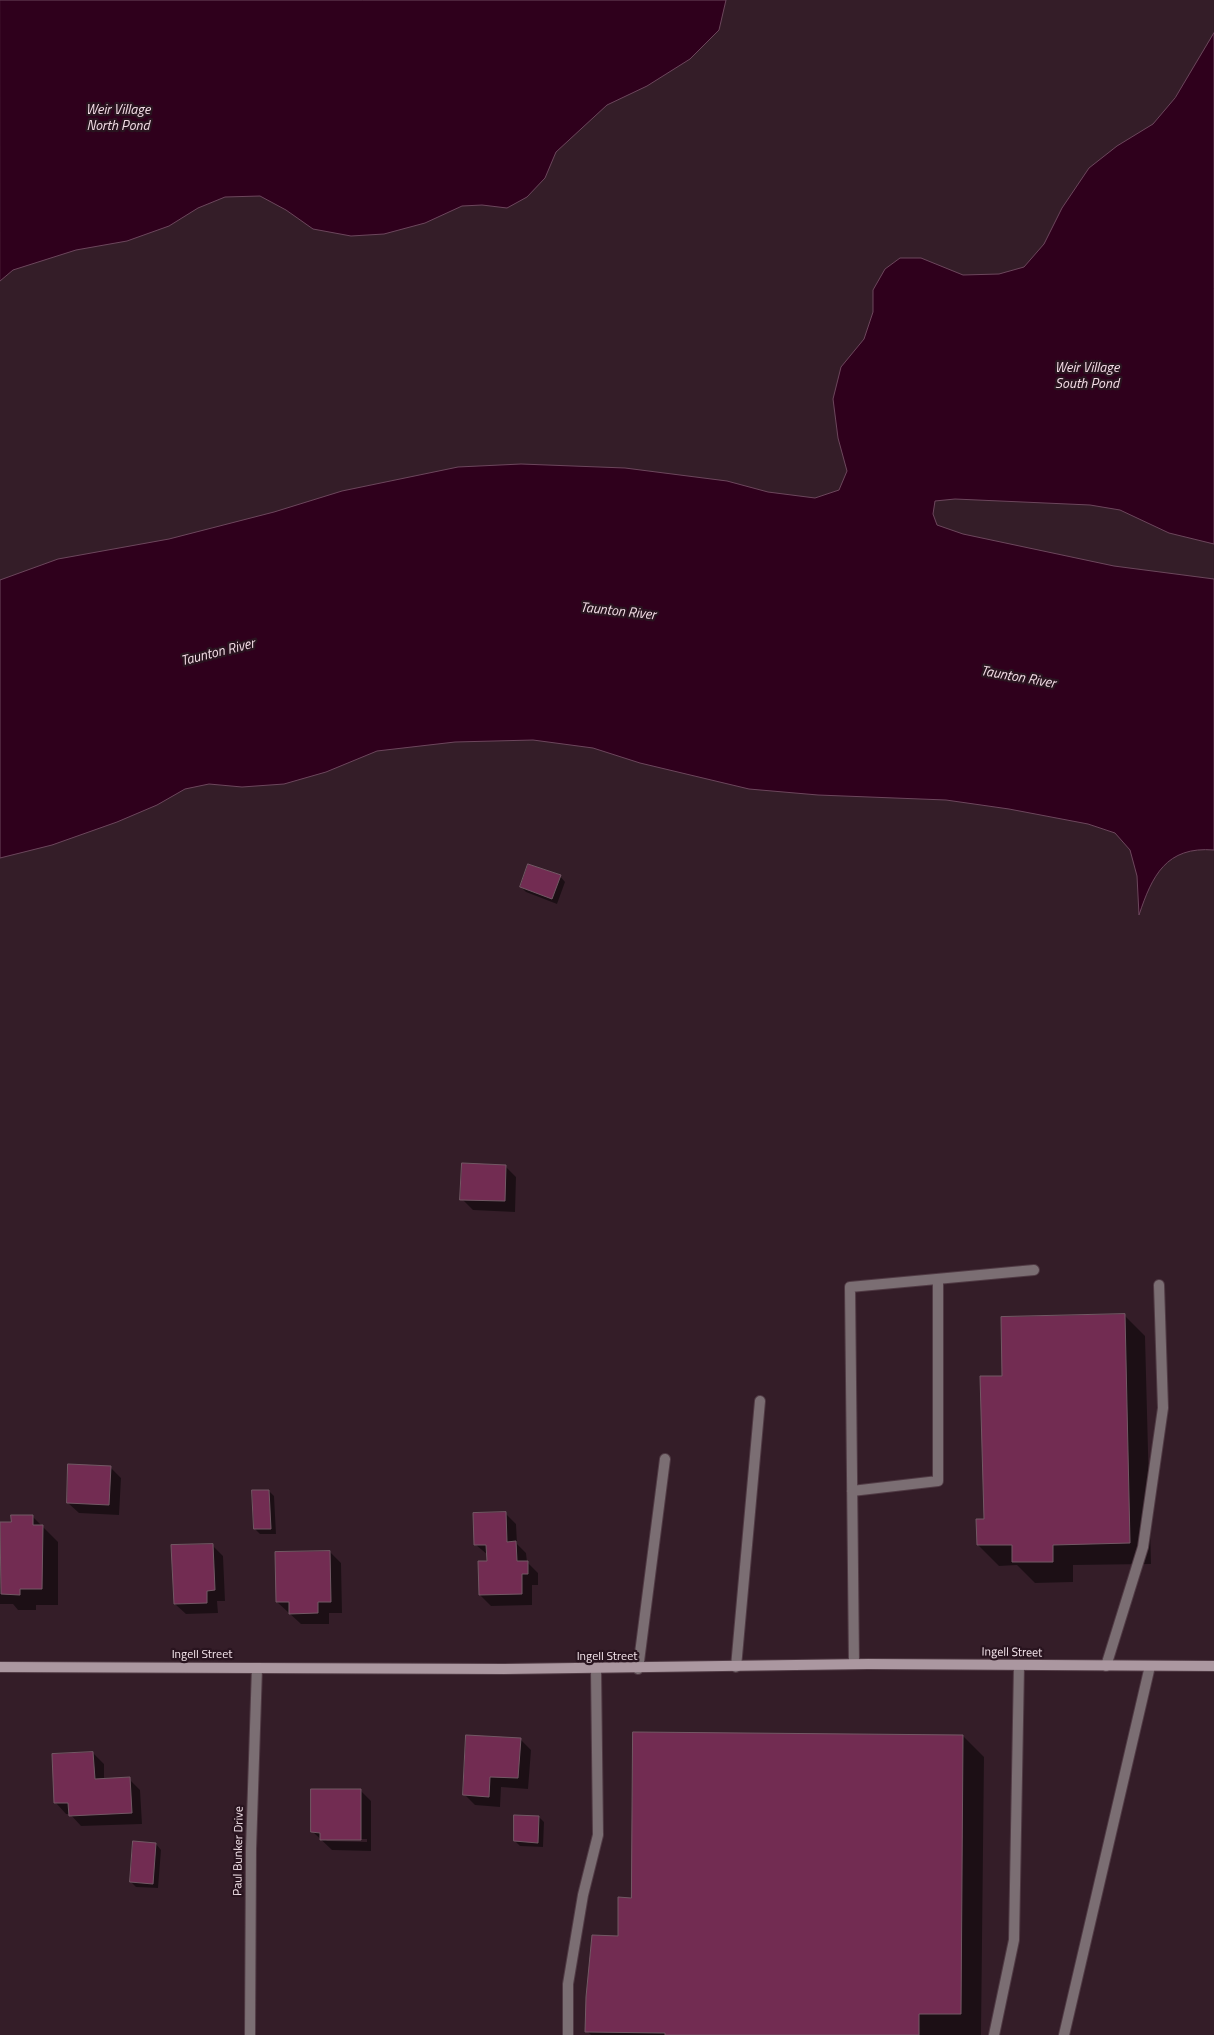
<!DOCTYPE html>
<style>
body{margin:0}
canvas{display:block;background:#341d28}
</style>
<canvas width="1214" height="2035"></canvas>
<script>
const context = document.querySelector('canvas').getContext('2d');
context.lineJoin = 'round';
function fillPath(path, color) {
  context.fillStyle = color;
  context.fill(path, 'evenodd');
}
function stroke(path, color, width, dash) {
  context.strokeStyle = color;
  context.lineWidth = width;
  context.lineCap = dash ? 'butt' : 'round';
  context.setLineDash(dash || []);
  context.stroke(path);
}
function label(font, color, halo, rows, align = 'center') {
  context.font = font + ' "Titillium Web",sans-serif';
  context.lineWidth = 4.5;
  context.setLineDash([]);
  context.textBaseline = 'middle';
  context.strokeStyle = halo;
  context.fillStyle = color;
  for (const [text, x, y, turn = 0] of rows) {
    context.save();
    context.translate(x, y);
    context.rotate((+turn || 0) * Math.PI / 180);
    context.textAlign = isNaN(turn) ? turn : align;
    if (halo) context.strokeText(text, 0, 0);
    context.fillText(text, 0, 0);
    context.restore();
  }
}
const water = new Path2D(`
 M0 0H726L719 30 690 59 647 86 607 105 556 152 545 178 527 197 507 208 482 205 462 206 425 223 384 234 351 236 313 229 286 210 260 196 225 197 198 208 169 226 127 241 76 250 13 270 0 281Z
 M1214 33V544L1169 533 1120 510 1090 505 955 499 935 501 933 514 937 525 963 534 1114 566 1214 579V850C1166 846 1152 876 1139 915L1137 876 1130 850 1115 833 1088 824 1009 809 946 800 818 795 749 789 640 763 593 748 533 740 455 742 377 751 326 772 284 784 242 787 209 784 185 789 157 805 117 822 52 845 0 858V580L58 559 169 539 274 512 342 491 458 467 521 464 625 468 727 481 768 492 815 498 839 490 847 471 838 438 833 399 841 367 864 339 873 312V290L885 269 900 258H921L963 275 999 274 1024 267 1044 244 1062 208 1089 168 1117 146 1153 124 1175 98Z`);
fillPath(water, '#2f001c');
stroke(water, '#6c465c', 1);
fillPath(new Path2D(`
 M560 876 565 882 557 904 526 892 521 887Z
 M505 1166 516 1177 515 1212 473 1210 462 1199Z
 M1124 1315 1145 1336 1151 1564 1073 1565V1582L1035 1583 1017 1565 999 1566 978 1545 985 1520 1004 1377Z
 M110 1467 121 1478 119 1515 79 1513 68 1503Z
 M269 1491 274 1496 276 1534H260L255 1529Z
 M505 1513 516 1524 517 1544 526 1553 527 1562 538 1573V1585H532V1605L491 1606 480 1595 488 1555 476 1545Z
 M33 1517 58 1542V1605H36V1610H18L13 1604H0V1523H12Z
 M212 1545 223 1556 225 1601H217L218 1613 186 1614 175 1604Z
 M330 1552 341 1563 342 1613H329V1624H301L277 1602Z
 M963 1736 984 1757 981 2035H591L587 2031 633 1899Z
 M520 1739 531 1750 528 1789 501 1787 500 1807 475 1805 464 1794Z
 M93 1753 104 1764V1780L129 1779 140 1790 142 1824 81 1826 70 1814H66L56 1803Z
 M360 1790 371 1801V1851L332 1850 313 1832ZM325 1839H367V1842L327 1841Z
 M539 1817 544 1822 543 1847 520 1846 515 1841Z
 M156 1844 161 1850 158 1888 136 1887 131 1882Z`), '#0007');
const building = new Path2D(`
 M528 864 561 875 552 899 520 887Z
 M462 1163 506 1165 505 1201 460 1200Z
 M1125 1314 1130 1543 1053 1545V1562H1012V1545H977L976 1519H984L980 1376H1002L1001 1317Z
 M68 1464 111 1466 109 1505 67 1503Z
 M252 1490H269L271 1529H254Z
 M506 1512 507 1542 516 1541 517 1561H528V1574H522V1594L479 1595 478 1561H487L486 1545H474L473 1513Z
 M11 1515H33V1525H43L42 1589H20V1595L1 1594 0 1522H11Z
 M213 1544 215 1590 207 1591V1603L174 1604 171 1545Z
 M330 1551 331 1602H318V1613L289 1614V1602H276L275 1552Z
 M633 1732 963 1735 961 2014H919V2035H665V2033L585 2032 586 1997 592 1935 618 1936V1897L631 1898Z
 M466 1735 521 1738 518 1778 490 1777 489 1797 463 1795Z
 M93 1752 95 1779 130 1777 132 1813 69 1816 68 1803H54L52 1754Z
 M311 1789H361V1840H320V1833L311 1832Z
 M514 1815 539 1816 538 1843 514 1841Z
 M133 1841 156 1843 153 1884 130 1882Z`);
fillPath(building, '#722c52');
stroke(building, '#725864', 1);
const lane = new Path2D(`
 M852 1491 938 1481V1279
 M854 1664 850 1287 1034 1270
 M1106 1666 1143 1547 1163 1408 1159 1285
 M736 1667 760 1401
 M638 1669 665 1459
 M568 2035V1984L583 1895 598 1835 596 1669
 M994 2035 1014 1940 1019 1666
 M1064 2035 1150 1666`);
const street = new Path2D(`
 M250 2035 251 1849 257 1668`);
const secondary = new Path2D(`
 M0 1667 504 1669 868 1664 1214 1666`);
stroke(lane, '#503a44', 12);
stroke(street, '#503a44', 12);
stroke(secondary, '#503a44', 12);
stroke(lane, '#7b6e73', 10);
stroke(street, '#7b6e73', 10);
stroke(secondary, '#ab97a0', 10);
label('12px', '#f9e9f0', '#29141f', [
 ["Ingell Street",1012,1653,1],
 ["Ingell Street",202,1655],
 ["Ingell Street",607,1657],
 ["Paul Bunker Drive",239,1851,-89]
]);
label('italic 14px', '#f2dce5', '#29141f', [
 ["Weir Village",118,111],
 ["North Pond",118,127],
 ["Weir Village",1087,369],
 ["South Pond",1087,385],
 ["Taunton River",618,612,6],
 ["Taunton River",218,653,-14],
 ["Taunton River",1018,678,10]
]);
</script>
